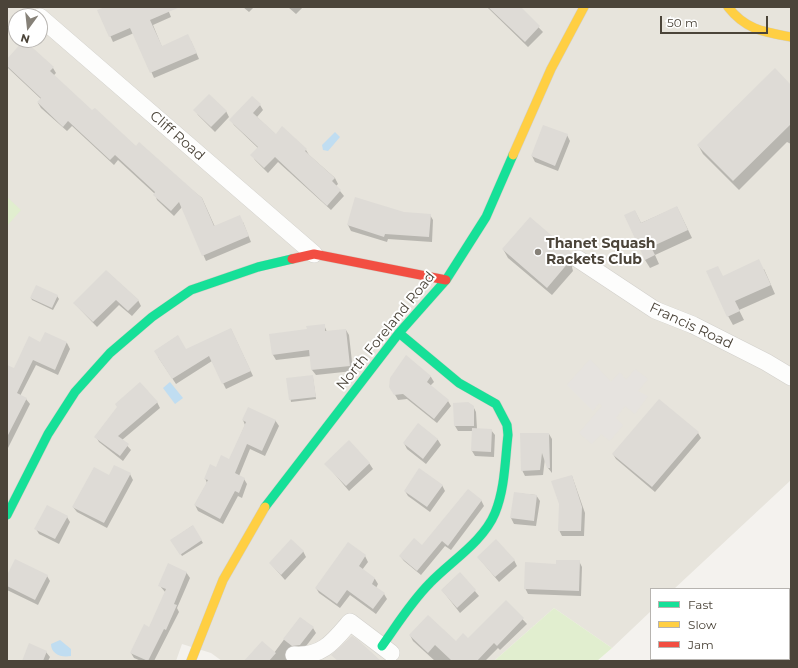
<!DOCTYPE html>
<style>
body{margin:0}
#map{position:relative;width:798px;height:668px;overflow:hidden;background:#f4f2ee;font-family:Montserrat,sans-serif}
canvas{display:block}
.frame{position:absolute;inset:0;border:8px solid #4b4439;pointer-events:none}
.legend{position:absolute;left:650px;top:588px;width:140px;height:72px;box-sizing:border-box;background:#fff;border:1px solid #b7b4b0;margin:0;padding:5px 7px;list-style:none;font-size:12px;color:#4b4439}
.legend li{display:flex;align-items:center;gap:8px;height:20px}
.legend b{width:20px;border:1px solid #b7b4b0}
.north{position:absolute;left:8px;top:8px;width:40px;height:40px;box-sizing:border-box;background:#fff;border:1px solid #b7b4b0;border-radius:50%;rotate:195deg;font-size:11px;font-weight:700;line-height:16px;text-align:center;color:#4b4439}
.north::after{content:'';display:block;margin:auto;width:14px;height:18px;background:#868178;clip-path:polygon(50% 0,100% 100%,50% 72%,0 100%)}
.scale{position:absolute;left:660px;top:16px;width:108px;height:18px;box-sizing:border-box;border:2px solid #4b4439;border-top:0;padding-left:5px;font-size:12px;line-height:14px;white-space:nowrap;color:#4b4439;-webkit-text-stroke:3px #fff;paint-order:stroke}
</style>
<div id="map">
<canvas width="798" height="668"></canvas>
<div class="frame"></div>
<ul class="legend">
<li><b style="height:5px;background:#16e098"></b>Fast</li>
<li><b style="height:5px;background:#ffcf43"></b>Slow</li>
<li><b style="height:5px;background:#f24e42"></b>Jam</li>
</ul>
<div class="north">N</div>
<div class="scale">50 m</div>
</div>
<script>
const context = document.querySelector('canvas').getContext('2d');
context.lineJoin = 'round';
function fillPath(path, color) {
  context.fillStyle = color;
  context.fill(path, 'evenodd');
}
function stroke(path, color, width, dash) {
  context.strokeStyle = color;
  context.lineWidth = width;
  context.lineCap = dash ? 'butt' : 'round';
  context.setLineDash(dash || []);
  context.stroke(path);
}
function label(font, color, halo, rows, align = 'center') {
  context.font = font + ' Montserrat,sans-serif';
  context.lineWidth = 4;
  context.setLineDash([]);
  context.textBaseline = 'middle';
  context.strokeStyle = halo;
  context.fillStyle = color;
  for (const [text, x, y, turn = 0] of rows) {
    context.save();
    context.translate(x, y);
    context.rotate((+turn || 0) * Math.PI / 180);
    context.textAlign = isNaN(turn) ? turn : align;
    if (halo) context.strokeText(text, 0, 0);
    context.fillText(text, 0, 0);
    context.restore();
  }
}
fillPath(new Path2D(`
 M7 7H791V480L674 589H651V611L612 648 554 608 494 661H222L211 653 182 644 176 661H7ZM16 16H40V40H16Z`), '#e7e4dc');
fillPath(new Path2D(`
 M7 197 21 210 7 226Z
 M554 608 612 648 597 661H494Z`), '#e1eecf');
fillPath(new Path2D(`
 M590 359 611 382 620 372 626 380 635 369 648 379 638 391 648 396 635 414 625 406 616 418 623 425 610 441 601 434 592 444 579 433 602 406 599 403 593 411 567 385Z`), '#e6e3df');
fillPath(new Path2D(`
 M335 132 340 137 328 151 323 150 322 145Z
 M170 382 183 398 175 404 163 388Z
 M60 640 71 649V656C61 658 51 654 51 644Z`), '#c0ddf1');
fillPath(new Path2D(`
 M107 7H167L171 17 153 25 162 47 191 41 199 59 154 78 134 33 113 42 99 11Z
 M243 7H254L249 12Z
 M288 7H303L296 14Z
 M487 7H519L543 32 528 47Z
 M7 60 53 68 56 73 53 76 92 112 202 198 215 227 243 222 251 242 206 261 182 207 174 216 157 200 155 194 118 160 114 165 72 126 67 131 41 108 38 103 41 99 8 68Z
 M791 86V144L787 142 739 190 703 154 698 145Z
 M260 105 263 110 257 117 276 135 306 150 309 155 335 178 338 184 336 186 344 196 331 210 278 162 268 173 255 160 252 155 258 148 234 125 231 120Z
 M195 110 226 111 229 117 215 132 198 115Z
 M567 135 570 141 558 171 535 162 532 156Z
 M356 199 404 213 430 215 433 220 432 242 388 239 387 242 351 231 348 225Z
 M677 207 692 238 655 255 659 264 650 268 645 260 635 211 641 223Z
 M503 249 570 253 575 261 572 267 573 271 552 295 508 258Z
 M764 269 775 294 739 310 744 320 733 325 728 316 723 277Z
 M106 271 138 300 141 306 132 316 119 305 97 327 74 303Z
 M57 296 59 299 53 310 32 300 31 298Z
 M324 325 327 332 346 330 349 335 353 371 316 375 312 370 311 356 276 360 273 355 270 335 308 330Z
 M231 329 253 376 226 389 212 361 176 384 158 357 186 350Z
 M45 334 67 343 70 349 58 375 36 365 20 396 26 399 30 404 7 450V366L15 370 41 343Z
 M406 357 431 377 434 382 430 386 448 401 451 406 437 423 407 399 398 400 390 386Z
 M313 378 316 399 291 402 287 379Z
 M157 402 160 408 122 440 131 450 123 461 99 442 96 437Z
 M473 406 476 412 477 429 491 430 495 435 494 457 475 456 472 451 473 431H458L455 426Z
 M243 420H275L279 426 265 456 250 449 239 476 244 479 247 484 242 498 238 496 223 524 198 511 195 505 207 483 205 478 230 460 245 425Z
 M418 425 438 440 441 445 426 464 407 449 404 443Z
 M698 433 701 438 655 492 616 459 613 454Z
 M549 434 552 439V473L548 468 545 458 543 475 525 476 522 470Z
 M369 463 373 469 349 491 326 464Z
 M130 474 133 480 107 528 77 512 73 507Z
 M572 476 585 513 584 536H562L559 530Z
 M442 485 445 491 430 512 408 496 405 491Z
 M515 493 536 495 540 501 536 526 514 524 511 518Z
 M481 500 484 506 451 550 445 546 421 575 404 561 400 556 422 547Z
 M67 517 70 522 59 544 39 534 36 529Z
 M192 526 203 543 182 556 172 540Z
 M348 544 365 556 368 562 362 570 375 579 378 584 376 588 384 594 387 599 376 614 350 595 340 608 319 593 316 588Z
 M303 551 306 557 285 580 270 563Z
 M478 557 514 560 517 566 499 582Z
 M579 561 582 567 581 596 528 594 525 588 557 565Z
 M186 572 190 578 177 608 179 612 154 661H141L134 658 131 653 150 628 166 593 160 586Z
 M460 573 479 596 460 613 442 590Z
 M47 576 50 581 38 605 7 590V578Z
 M506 602 527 624 500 650 498 648 485 661H435L413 641 410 635 456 642 468 640Z
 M300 618 313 628 316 633 303 650 288 655 287 661H246L274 653Z
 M46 652 50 657 48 661H23Z`), '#0003');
fillPath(new Path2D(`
 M105 7H180L150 20 162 46 188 34 197 53 150 73 130 28 109 37 97 10Z
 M488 7H521L540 26 525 42Z
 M24 40 54 67 50 71 92 110 95 108 136 146 139 142 202 198 214 226 240 215 249 236 202 256 179 202 171 211 153 195 155 192 115 155 110 160 68 121 63 127 37 102 41 98 7 66V59Z
 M775 68 791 85V124L733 181 697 145Z
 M209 94 227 111 211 127 193 110Z
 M252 96 261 104 253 113 276 134 282 126 307 149 305 151 335 178 332 181 341 190 327 206 275 157 264 168 250 155 258 147 229 120Z
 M543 125 568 134 555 166 531 156Z
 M355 197 404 212 431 214 429 237 385 234 384 237 347 225Z
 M677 206 688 230 651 247 655 255 645 260 624 215 635 210 641 223Z
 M530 217 571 252 568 258 569 262 547 288 502 249Z
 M759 259 771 285 735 301 740 311 727 317 706 271 718 266 723 276Z
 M106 270 139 300 128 311 116 300 93 322 73 303Z
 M36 285 58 295 52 308 30 298Z
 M325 324V331L346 329 350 366 311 370 309 350 272 355 269 334 307 329 306 326Z
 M231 328 251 371 222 384 209 356 172 379 154 351 178 335 186 349Z
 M45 332 67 342 55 370 33 360 17 393 27 398 7 437V365L14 368 29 336 40 342Z
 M406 355 431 376 427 382 449 400 434 419 403 394 394 395 389 387 390 378Z
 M313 375 316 397 289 400 286 378Z
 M140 382 158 402 118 436 129 444 120 456 94 437 117 407 115 404Z
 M659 399 699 432 652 487 612 454Z
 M468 402 474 406V426H454L453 403Z
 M248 407 276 420 262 451 247 444 235 473 245 478 239 493 235 491 220 519 194 505 208 480 204 479 210 464 216 467 221 455 229 459 246 422 242 420Z
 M418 423 438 439 423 459 403 443Z
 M472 428 492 429 491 452 471 451Z
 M520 433H549L550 468H547L542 453 540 470 521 471Z
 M349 440 370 463 346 486 324 464Z
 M114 465 131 473 104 523 72 507 94 467 109 475Z
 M419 468 443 485 427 507 404 491Z
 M572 475 582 507 581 531H558L559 504 551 481Z
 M468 489 482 500 448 546 442 541 417 571 399 556 414 538 422 545Z
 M514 492 537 495 534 521 510 518Z
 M47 505 68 516 55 539 34 529Z
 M193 525 202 540 180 555 170 540Z
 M291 539 304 551 281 575 269 563Z
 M496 539 515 560 495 577 477 557Z
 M348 542 366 555 359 566 375 578 372 584 385 593 373 609 347 590 337 604 315 588Z
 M15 559 48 575 35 600 7 586V575Z
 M556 560H580L579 591 524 589 525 562 556 564Z
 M168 563 187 572 174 604 177 605 166 630 164 629 148 661 130 653 144 624 149 627 166 589 158 586Z
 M460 572 476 590 457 608 441 590Z
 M506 600 524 618 497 646 494 643 477 661H452L435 645 428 653 409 635 428 615 456 641 463 633 468 638Z
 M300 617 314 627 300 645 292 646 283 639Z
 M352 636 358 640 381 661H338L331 655Z
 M262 641 276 653 269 661H244Z
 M29 643 47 651 43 661H22Z`), '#dedbd6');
const street = new Path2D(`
 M40 17 314 254
 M578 259 655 310 693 325 766 362 791 377
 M294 655C322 657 333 642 350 622L391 653`);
const fast = new Path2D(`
 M265 507 399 333 446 280 486 217 513 155
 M7 515 48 434 75 392 110 353 152 317 191 290 258 267 292 259
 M382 646C397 625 411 602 430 583 451 561 483 542 495 513 505 489 505 460 508 435L507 425 496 404 459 383 399 333`);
const slow = new Path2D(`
 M728 7C746 30 764 32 791 37
 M513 155 551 69 584 7
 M191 661 223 580 265 507`);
const jam = new Path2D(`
 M292 259 314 254 446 280`);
stroke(street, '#d2d0cb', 18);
stroke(fast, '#d3cfc5', 10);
stroke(slow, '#d3cfc5', 10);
stroke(jam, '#d3cfc5', 10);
stroke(street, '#fdfdfc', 17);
stroke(fast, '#16e098', 9);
stroke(slow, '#ffcf43', 9);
stroke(jam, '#f24e42', 9);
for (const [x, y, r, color] of [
 [538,252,4,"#868178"]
]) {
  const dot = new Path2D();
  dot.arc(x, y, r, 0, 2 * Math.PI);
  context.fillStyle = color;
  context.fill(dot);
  stroke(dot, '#fff', 1.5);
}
label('14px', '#4b4439', '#fff', [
 ["Cliff Road",177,136,41],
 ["Francis Road",691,326,25],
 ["North Foreland Road",386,331,-51]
]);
label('bold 14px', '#4b4439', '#fff', [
 ["Thanet Squash",546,244],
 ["Rackets Club",546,260]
], 'left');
</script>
